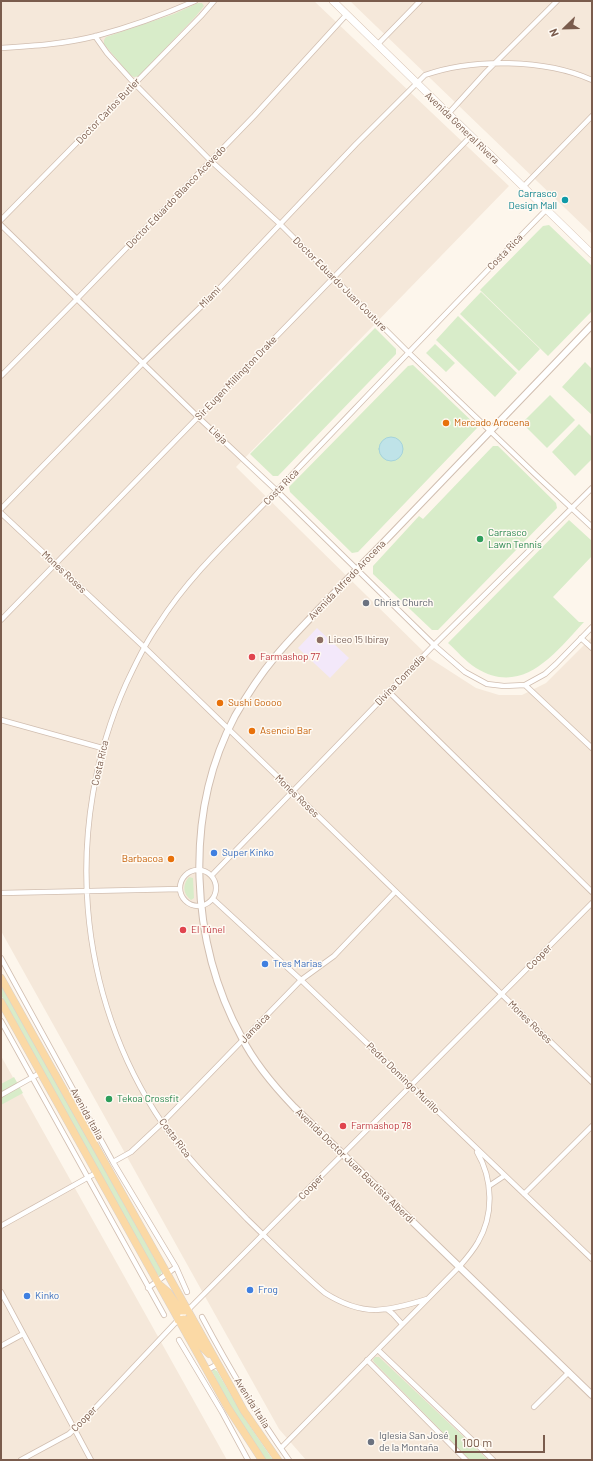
<!DOCTYPE html>
<meta charset="utf-8">
<style>
body{margin:0}
#map{position:relative;width:593px;height:1461px;overflow:hidden;background:#fdf6ec;font-family:Barlow,sans-serif}
canvas{display:block}
.frame{position:absolute;inset:0;border:2px solid #7a5c4d;pointer-events:none}
.north{position:absolute;left:545px;top:8px;width:40px;height:40px;-webkit-text-stroke:3px #fffaf3;paint-order:stroke;rotate:247deg;font-size:11px;font-weight:700;line-height:16px;text-align:center;color:#7a5c4d}
.north::after{content:'';display:block;margin:auto;width:14px;height:18px;background:#7a5c4d;clip-path:polygon(50% 0,100% 100%,50% 72%,0 100%)}
.scale{position:absolute;left:455px;top:1435px;width:90px;height:18px;box-sizing:border-box;border:2px solid #7a5c4d;border-top:0;padding-left:5px;font-size:12px;line-height:14px;white-space:nowrap;color:#7a5c4d;-webkit-text-stroke:3px #fffaf3;paint-order:stroke}
</style>
<div id="map">
<canvas width="593" height="1461"></canvas>
<div class="frame"></div>
<div class="north">N</div>
<div class="scale">100 m</div>
</div>
<script>
const context = document.querySelector('canvas').getContext('2d');
context.lineJoin = 'round';
function fillPath(path, color) {
  context.fillStyle = color;
  context.fill(path, 'evenodd');
}
function stroke(path, color, width, dash) {
  context.strokeStyle = color;
  context.lineWidth = width;
  context.lineCap = dash ? 'butt' : 'round';
  context.setLineDash(dash || []);
  context.stroke(path);
}
function label(font, color, halo, rows, align = 'center') {
  context.font = font + ' Barlow,sans-serif';
  context.lineWidth = 3;
  context.setLineDash([]);
  context.textBaseline = 'middle';
  context.strokeStyle = halo;
  context.fillStyle = color;
  for (const [text, x, y, turn = 0] of rows) {
    context.save();
    context.translate(x, y);
    context.rotate((+turn || 0) * Math.PI / 180);
    context.textAlign = isNaN(turn) ? turn : align;
    if (halo) context.strokeText(text, 0, 0);
    context.fillText(text, 0, 0);
    context.restore();
  }
}
fillPath(new Path2D(`
 M1 1H314L509 186 236 467 431 659 476 688 499 695H522L546 683 592 637V1460H306L279 1429 1 931Z
 M350 1H592V234Z
 M1 1056 227 1460H1Z`), '#f5e8da');
fillPath(new Path2D(`
 M317 628 349 658 330 678 298 648Z`), '#f3e8fa');
fillPath(new Path2D(`
 M198 3H202L204 6 196 16 139 76 134 77 130 75 104 44V40L106 37 174 14Z
 M549 225 592 266V311L548 356 480 290 543 226Z
 M481 292 540 349 519 371 460 314Z
 M458 316 517 373 495 397 436 340Z
 M375 328 396 349V354L278 476H273L250 454Z
 M435 344 455 363 446 372 426 353Z
 M585 362 592 369V415L562 387Z
 M413 365 478 427 358 552 352 553 290 492 289 487 408 366Z
 M550 395 575 420 547 448 522 423Z
 M579 424 592 437V459L575 476 552 452Z
 M493 446H498L556 503 557 508 438 630H432L373 574V566L419 516 423 519Z
 M569 520 592 541V556L553 597 579 622H584C555 653 523 697 476 668 465 661 457 651 448 643Z
 M189 877 193 878 194 898 191 900C183 894 182 885 189 877Z
 M1 984 162 1272 160 1276 158 1275 145 1253 1 995Z
 M14 1077 23 1093 1 1105V1084Z
 M375 1357H379L488 1460H470L374 1362 373 1360Z
 M213 1369 217 1371 245 1419 273 1460H266L229 1404 212 1371Z`), '#d8ecc9');
const water = new Path2D(`
 M379 449a12 12 0 1 1 24 0a12 12 0 1 1-24 0Z`);
fillPath(water, '#bfe3e8');
stroke(water, '#a5d3da', 1);
const minor = new Path2D(`
 M95 36 107 53 134 83 211 161 280 224 408 352 536 475 592 527
 M378 44 420 1
 M1 48C33 46 65 44 96 36 130 27 163 15 195 1
 M448 114 486 72 557 1
 M523 187 592 116
 M1 220 201 16 214 1
 M1 225 198 417 277 491 434 645 465 672 487 684 504 686 525 685 545 674 556 664 592 627
 M1 376 77 299 254 116 347 14
 M1 509 143 363 213 295 356 144 425 75C473 58 545 59 592 80
 M1 513 144 647 592 1082
 M1 620 471 136
 M581 638 592 648
 M525 685 592 748
 M389 692 592 892
 M1 720 102 748
 M180 888a18 18 0 1 1 36 0a18 18 0 1 1-36 0Z
 M212 875 434 645 592 488
 M1 893 180 889
 M213 899 301 980 592 1259
 M1 958 113 1162 176 1267 187 1292
 M1 1021 164 1315
 M1 1095 40 1073
 M113 1162 131 1152 162 1123 301 980 334 956 395 892
 M489 1186 504 1176
 M524 1194 592 1126
 M1 1226 96 1173
 M148 1288 176 1267
 M1 1292 91 1460
 M427 1299C386 1312 363 1317 325 1293 298 1270 273 1244 247 1219 218 1189 187 1159 163 1124 75 995 63 825 126 684 136 663 145 643 158 625 193 570 243 527 287 480 373 390 459 299 546 210
 M388 1310 393 1314 402 1324
 M202 1317C228 1366 257 1415 289 1460
 M179 1340 222 1412 248 1460
 M1 1346 23 1334
 M378 1350 493 1460
 M367 1360 466 1460
 M207 1370 218 1364
 M534 1407 569 1372
 M281 1448 459 1267C466 1259 473 1251 478 1242 494 1215 493 1179 477 1152
 M21 1460 69 1434 83 1421 178 1320 592 903`);
const tertiary = new Path2D(`
 M592 325C521 399 451 472 380 546 359 567 338 589 317 611 303 626 288 641 275 657 260 675 247 695 235 716 183 814 190 943 242 1038 255 1064 274 1086 294 1107L592 1395`);
const secondary = new Path2D(`
 M333 1 592 254`);
const primary = new Path2D(`
 M1 978 232 1389 244 1411 278 1460
 M1 1002 228 1408 262 1460
 M161 1286 168 1292 181 1311H188
 M178 1320 184 1319 186 1320 202 1347 209 1354`);
stroke(minor, '#d1beb0', 6);
stroke(tertiary, '#d1beb0', 8);
stroke(secondary, '#d6c0b0', 8);
stroke(primary, '#dad1cd', 8);
stroke(minor, '#fff', 4.5);
stroke(tertiary, '#fff', 6);
stroke(secondary, '#fff', 7);
stroke(primary, '#fbd9a5', 7);
for (const [x, y, r, color] of [
 [565,200,4,"#0f9aa8"],
 [446,423,4,"#e8710a"],
 [480,539,4,"#2e9e5b"],
 [366,603,4,"#6b7280"],
 [320,640,4,"#8d6e63"],
 [252,657,4,"#e0444e"],
 [220,703,4,"#e8710a"],
 [252,731,4,"#e8710a"],
 [214,853,4,"#3f7fe0"],
 [171,859,4,"#e8710a"],
 [183,930,4,"#e0444e"],
 [265,964,4,"#3f7fe0"],
 [109,1099,4,"#2e9e5b"],
 [343,1126,4,"#e0444e"],
 [250,1290,4,"#3f7fe0"],
 [27,1296,4,"#3f7fe0"],
 [371,1442,4,"#6b7280"]
]) {
  const dot = new Path2D();
  dot.arc(x, y, r, 0, 2 * Math.PI);
  context.fillStyle = color;
  context.fill(dot);
  stroke(dot, '#fffaf3', 1.5);
}
label('10px', '#7a5c4d', '#fffaf3', [
 ["Doctor Carlos Butler",108,111,-46],
 ["Avenida General Rivera",462,128,44],
 ["Doctor Eduardo Blanco Acevedo",176,197,-46],
 ["Costa Rica",505,252,-46],
 ["Doctor Eduardo Juan Couture",340,284,45],
 ["Miami",210,297,-45],
 ["Sir Eugen Millington Drake",236,378,-46],
 ["Lieja",218,435,43],
 ["Costa Rica",281,487,-46],
 ["Mones Roses",64,572,43],
 ["Avenida Alfredo Arocena",347,580,-46],
 ["Divina Comedia",400,680,-46],
 ["Costa Rica",100,763,-77],
 ["Mones Roses",297,796,44],
 ["Cooper",539,957,-45],
 ["Mones Roses",530,1022,44],
 ["Jamaica",255,1028,-46],
 ["Pedro Domingo Murillo",403,1078,44],
 ["Avenida Italia",87,1114,61],
 ["Costa Rica",175,1138,53],
 ["Avenida Doctor Juan Bautista Alberdi",355,1166,44],
 ["Cooper",311,1187,-46],
 ["Avenida Italia",252,1403,58],
 ["Cooper",84,1419,-45]
]);
label('10px', '#0d838f', '#fffaf3', [
 ["Carrasco",557,194],
 ["Design Mall",557,206]
], 'right');
label('10px', '#c56008', '#fffaf3', [
 ["Mercado Arocena",454,423],
 ["Sushi Goooo",228,703],
 ["Asencio Bar",260,731],
 ["Barbacoa",163,859,"right"]
], 'left');
label('10px', '#27864d', '#fffaf3', [
 ["Carrasco",488,533],
 ["Lawn Tennis",488,545],
 ["Tekoa Crossfit",117,1099]
], 'left');
label('10px', '#5b616d', '#fffaf3', [
 ["Christ Church",374,603],
 ["Iglesia San José",379,1436],
 ["de la Montaña",379,1448]
], 'left');
label('10px', '#785e54', '#fffaf3', [
 ["Liceo 15 Ibiray",328,640]
], 'left');
label('10px', '#be3a42', '#fffaf3', [
 ["Farmashop 77",260,657],
 ["El Túnel",191,930],
 ["Farmashop 78",351,1126]
], 'left');
label('10px', '#366cbe', '#fffaf3', [
 ["Super Kinko",222,853],
 ["Tres Marias",273,964],
 ["Frog",258,1290],
 ["Kinko",35,1296]
], 'left');
</script>
